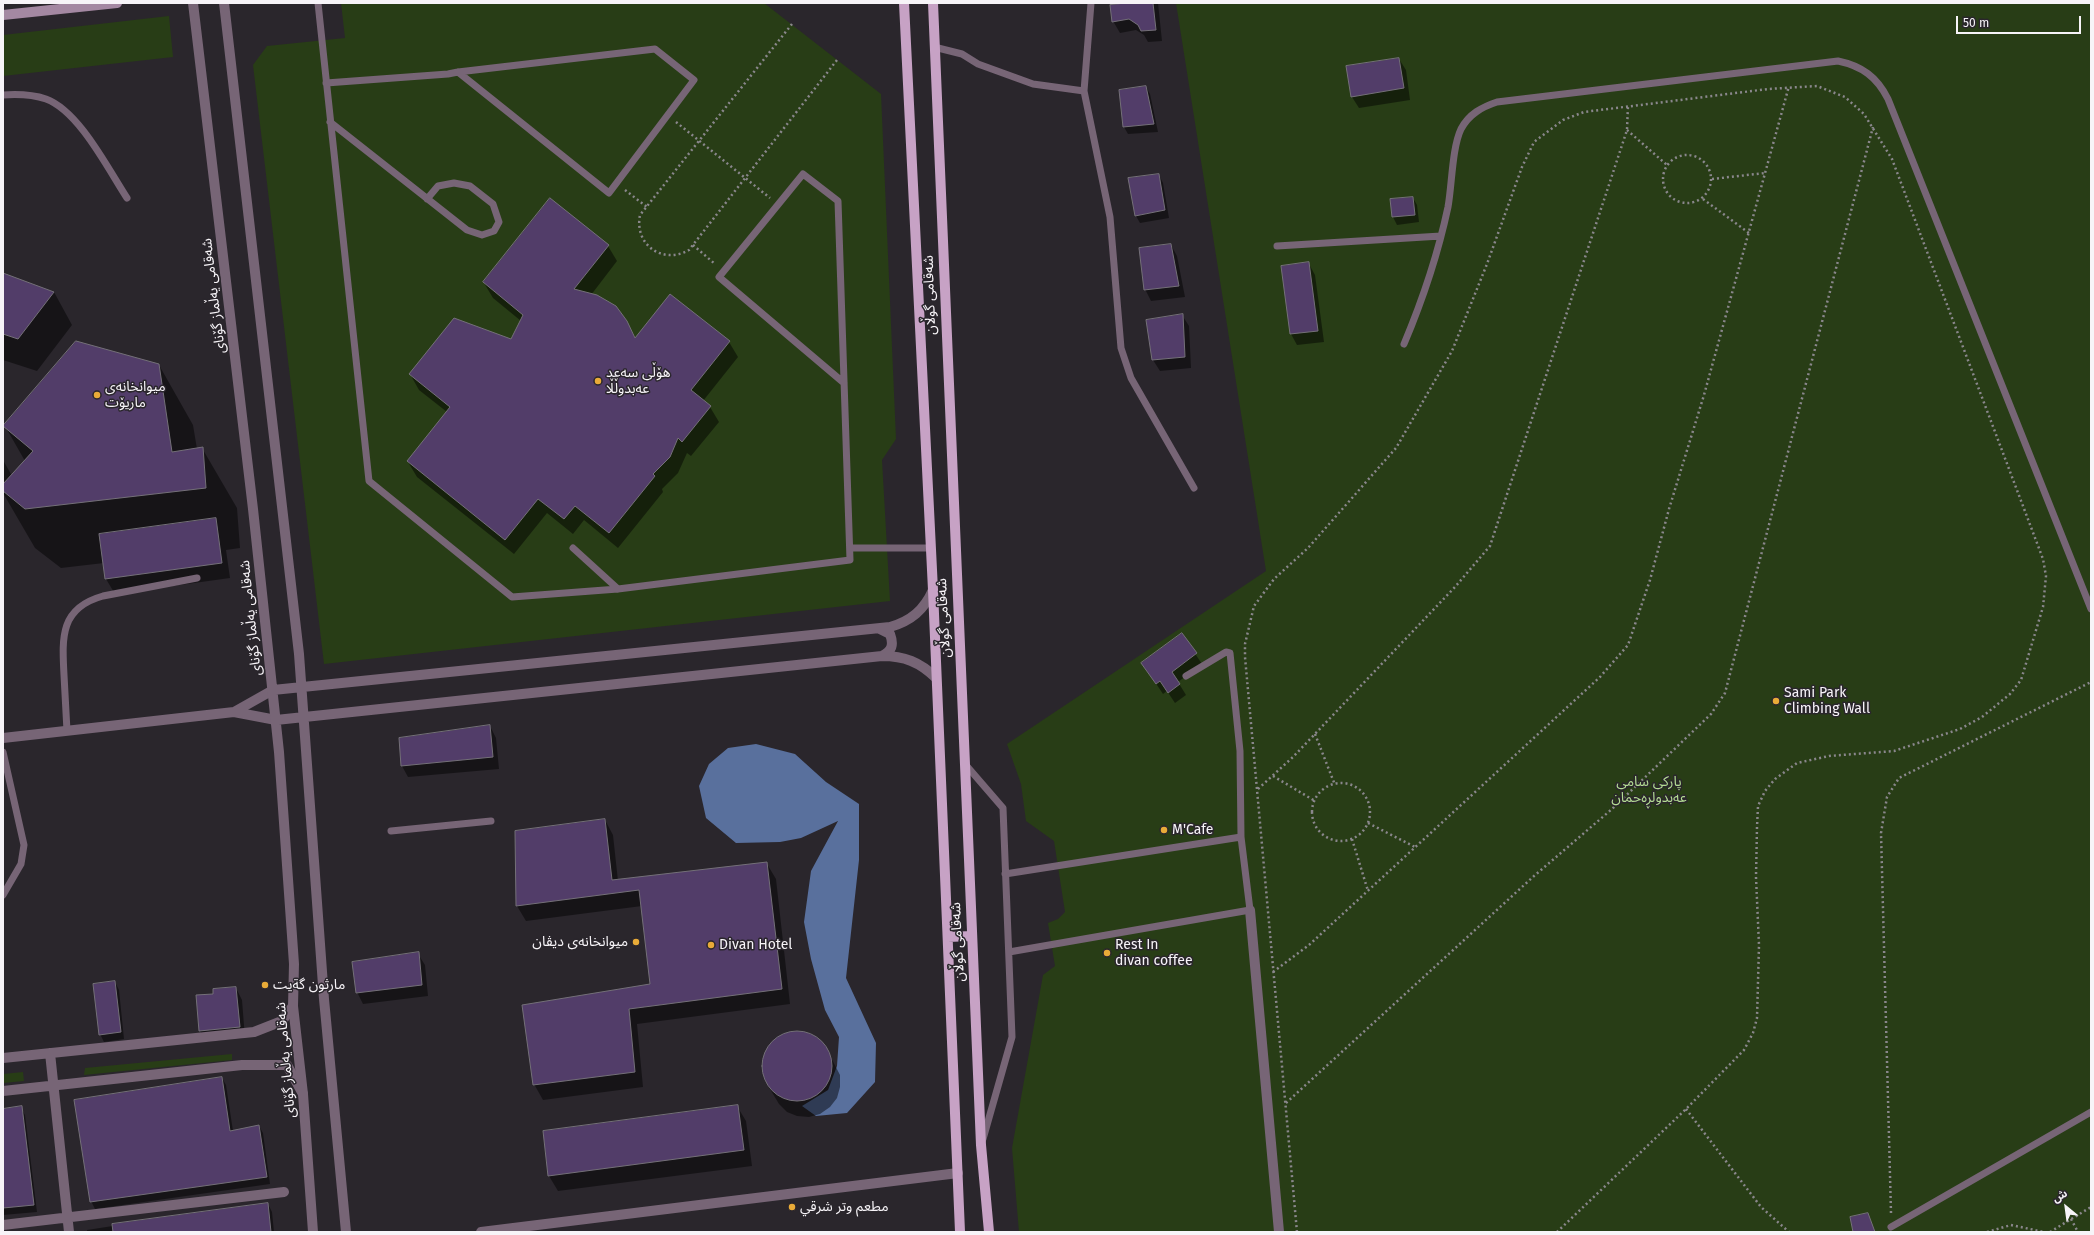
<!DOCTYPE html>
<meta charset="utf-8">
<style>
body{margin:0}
#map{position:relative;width:2094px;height:1235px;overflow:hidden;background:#2a262c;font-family:"Fira Sans","Noto Sans Arabic",sans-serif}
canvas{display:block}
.frame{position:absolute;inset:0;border:4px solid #f7f4f8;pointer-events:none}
.north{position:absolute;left:2046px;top:1187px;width:40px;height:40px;-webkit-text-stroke:3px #2a262c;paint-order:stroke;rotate:331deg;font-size:11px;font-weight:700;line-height:16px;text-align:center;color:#f7f4f8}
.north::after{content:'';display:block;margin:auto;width:14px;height:18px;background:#f7f4f8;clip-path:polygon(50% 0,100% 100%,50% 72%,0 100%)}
.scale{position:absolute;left:1956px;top:16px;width:125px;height:18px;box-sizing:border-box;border:2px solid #f7f4f8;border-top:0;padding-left:5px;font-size:12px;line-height:14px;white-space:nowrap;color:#f7f4f8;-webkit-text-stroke:3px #2a262c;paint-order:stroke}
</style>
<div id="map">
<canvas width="2094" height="1235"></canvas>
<div class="frame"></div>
<div class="north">ش</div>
<div class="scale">50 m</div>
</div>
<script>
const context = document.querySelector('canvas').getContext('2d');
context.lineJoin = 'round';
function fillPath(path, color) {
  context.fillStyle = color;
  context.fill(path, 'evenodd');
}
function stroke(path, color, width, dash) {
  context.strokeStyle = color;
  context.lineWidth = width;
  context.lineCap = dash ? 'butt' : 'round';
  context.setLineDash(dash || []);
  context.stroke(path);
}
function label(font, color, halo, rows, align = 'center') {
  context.font = font + ' "Fira Sans","Noto Sans Arabic",sans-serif';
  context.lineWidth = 3;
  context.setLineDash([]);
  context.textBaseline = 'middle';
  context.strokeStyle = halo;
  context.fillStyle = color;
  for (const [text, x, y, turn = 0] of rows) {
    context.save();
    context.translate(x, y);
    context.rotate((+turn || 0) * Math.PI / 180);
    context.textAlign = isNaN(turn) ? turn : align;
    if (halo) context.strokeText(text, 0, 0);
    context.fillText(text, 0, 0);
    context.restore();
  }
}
fillPath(new Path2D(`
 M341 3H764L881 94 896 439 882 460 890 601 324 664 253 65 267 46 345 38Z
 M1176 3H2091V1232H1019L1012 1148 1043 975 1055 966 1048 923 1058 919 1065 912 1054 841 1026 821 1021 784 1007 744 1266 571Z
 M169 16 173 57 3 76V35Z
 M232 1054V1060L84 1075 85 1068Z
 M23 1072 24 1081 3 1083V1074Z`), '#283d16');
fillPath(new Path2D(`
 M756 744 795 754 826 782 859 804V860L846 978 876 1043 875 1082 847 1113 816 1116 802 1106 828 1090 837 1066 839 1037 825 1010 811 959 804 922 811 871 838 821 801 838 780 842 736 843 706 818 699 786 709 764 728 748Z`), '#59709d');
fillPath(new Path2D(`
 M1127 3H1158L1162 41 1148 42 1144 35 1136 30 1120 33 1113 21Z
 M1399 59 1406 70 1410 100 1359 108 1352 97Z
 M1146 87 1150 94 1158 132 1128 134 1124 127 1120 90Z
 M1159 175 1163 183 1169 218 1140 223 1136 216 1129 179Z
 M1413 198 1417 205 1419 222 1397 225 1393 217 1392 200Z
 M550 200 608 246 617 261 591 295 627 322 636 339 729 342 738 357 703 401 710 407 719 422 691 456 687 453 678 473 662 489 663 492 618 548 584 520 573 534 547 513 514 554 417 477 408 462 447 412 419 390 410 374 511 340 521 321 493 298 484 283Z
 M1171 245 1177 256 1185 297 1151 301 1145 289Z
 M1309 264 1315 275 1324 342 1297 345 1291 334 1282 267Z
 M3 274 54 292 72 325 37 371 3 360Z
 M1182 315 1189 326 1191 368 1160 371 1153 360Z
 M159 365 193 425 197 449 202 448 237 508 240 548 226 550 230 578 115 594 106 579 104 563 61 568 35 548 3 493V460L12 476 25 461 5 426Z
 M1182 634 1202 664 1178 682 1186 695 1175 703 1167 691 1163 694 1143 664Z
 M490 726 496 738 499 769 408 777 402 766Z
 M605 820 613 835 618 881 767 864 776 879 790 1004 637 1024 643 1087 543 1100 534 1084 651 984 642 906 526 921 517 906 516 832Z
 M418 954 425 965 428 996 363 1004 357 992Z
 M115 982 119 990 124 1039 104 1042 100 1034Z
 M236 988 242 1000 245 1038 206 1042 200 1031 214 995Z
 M797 1032 808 1034 819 1039 826 1048 840 1075V1087L837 1098 830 1107 820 1114 809 1117 797 1116 787 1112 779 1104 764 1079 762 1068 763 1057 768 1047 775 1039 785 1034Z
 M222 1078 226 1085 233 1131 259 1126 263 1133 270 1184 95 1209 91 1201Z
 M737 1106 746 1121 752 1166 558 1191 549 1176Z
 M21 1108 25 1115 37 1212 3 1215V1110Z
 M268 1204 272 1212 274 1232H87V1230L196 1213Z`), '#0007');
const building = new Path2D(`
 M1126 3H1153L1156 30 1141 31 1138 25 1129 19 1112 22 1110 5Z
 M1399 58 1404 88 1351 97 1346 66Z
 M1146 86 1154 124 1123 127 1119 90Z
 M1159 174 1165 210 1135 216 1128 178Z
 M1413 197 1415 215 1392 217 1390 199Z
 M550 198 609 245 574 289 597 295 616 306 627 321 635 338 670 294 730 341 691 390 711 406 682 442 678 438 670 457 653 474 655 476 609 533 575 506 564 519 538 499 505 540 407 461 450 407 409 374 454 318 511 339 523 315 483 282Z
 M1171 244 1179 286 1144 290 1139 248Z
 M1309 262 1318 331 1290 334 1281 266Z
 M3 273 54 292 18 339 3 334Z
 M1183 314 1185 357 1152 360 1146 320Z
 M76 341 159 364 172 452 203 447 206 488 25 509 3 491V484L33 451 3 426Z
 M216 518 222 563 105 579 99 534Z
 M1182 633 1197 653 1172 672 1180 684 1168 693 1160 681 1156 684 1141 663Z
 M490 725 493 757 401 766 399 738Z
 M605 819 612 880 767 862 782 989 629 1009 635 1072 533 1085 522 1005 650 984 639 890 516 906 515 831Z
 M419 952 422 985 356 993 352 962Z
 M115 981 121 1032 99 1035 93 984Z
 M236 987 240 1027 199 1031 196 995 213 994V989Z
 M762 1066a35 35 0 1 1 70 0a35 35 0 1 1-70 0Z
 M222 1077 230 1131 259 1125 267 1177 90 1202 74 1100Z
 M738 1105 744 1150 548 1176 543 1131Z
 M22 1106 34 1205 3 1208V1109Z
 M268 1203 271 1232H113L112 1224Z
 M1868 1213 1875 1232H1853L1850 1217Z`);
fillPath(building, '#523d69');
stroke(building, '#747078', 1);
stroke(new Path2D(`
 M792 24 640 215C634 245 663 265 689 250L837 60
 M676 122 770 198
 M1627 130 1667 165
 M1663 179a24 24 0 1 1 48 0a24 24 0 1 1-48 0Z
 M1712 179 1765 173
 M625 190 647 207
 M1703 199 1749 233
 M693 245 715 264
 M1315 734 1335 785
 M1273 776 1315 801
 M1312 812a29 29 0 1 1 58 0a29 29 0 1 1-58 0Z
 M1258 789 1293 757 1455 587 1490 546 1627 130 1628 105
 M1368 823 1415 847
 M1352 839 1368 891
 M1273 972 1309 945 1600 677 1628 645 1650 580 1669 509 1704 395 1789 86
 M1286 1103 1534 876 1612 809 1711 714 1725 693 1873 127
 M1686 1109 1761 1207 1789 1232
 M1891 1213 1881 833 1887 797 1899 778 2091 682
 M2071 1219 2078 1232
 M1297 1232 1245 657V644L1254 606 1274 579 1308 548 1396 448 1452 351 1487 264 1522 167 1534 142 1563 120 1584 112 1768 89 1817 86 1845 97 1864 114 1892 159 2043 559 2046 576 2043 607 2021 680 2010 694 1982 717 1960 729 1894 751 1829 756 1797 763 1775 779 1765 791 1758 806 1757 827 1756 877 1759 945 1757 1018 1753 1033 1744 1050 1686 1109 1557 1232
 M1987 1232 2011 1225 2044 1232
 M2050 1232 2091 1207`), '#8a878c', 2.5, [2, 3]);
stroke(new Path2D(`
 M318 3 369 481 512 597 618 589 850 560 838 201 803 174 719 277 844 383
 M934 47 962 54 978 64 1033 84 1084 91 1110 217 1121 348 1131 378 1194 488
 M326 83 448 74 458 72 655 49 694 80 609 193 458 72
 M1084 91 1091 3
 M3 95C18 94 31 94 46 99 79 111 108 169 127 198
 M330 122 467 230 482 235 494 231 499 222 493 204 470 186 454 183 438 186 427 199
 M1277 246 1441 236
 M1404 344C1423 299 1438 254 1448 207 1452 185 1452 148 1461 129 1469 114 1482 107 1497 102L1838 61C1862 66 1877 77 1888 99L2091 609
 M573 548 618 589
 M850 548H931
 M67 731C66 712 65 694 64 675 62 637 60 608 103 596L197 578
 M3 752 24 845 21 864 3 895
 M965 764 1003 808 1012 1037 983 1139
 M391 831 491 821
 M1005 874 1241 837
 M1009 952 1250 910 1241 837 1240 751 1230 653 1226 652 1186 676
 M1891 1227 2091 1112`), '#776576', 7);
stroke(new Path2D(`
 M1250 910 1279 1232`), '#776576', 10);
stroke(new Path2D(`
 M234 712 273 690
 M3 738 234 712 276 720
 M50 1053 69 1232
 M3 1058 254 1032 282 1021 293 1006
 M3 1091 242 1065H287L303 1094
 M3 1225 284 1192
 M481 1232 958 1173`), '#776576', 10);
stroke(new Path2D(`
 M193 3 253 509 279 752 294 964 293 1006 303 1094 313 1232
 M224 3 299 654 324 999 346 1232
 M880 629 890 634C894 645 892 651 882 656
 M273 690 890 627C911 621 924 610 933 590
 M276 720 882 656C904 656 920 662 936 678`), '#776576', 10);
stroke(new Path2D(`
 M3 15 117 3`), '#a488a2', 10);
stroke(new Path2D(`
 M904 3 933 590 960 1232
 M933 3 981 1145 989 1232
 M948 937 972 936`), '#c7a2c5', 10);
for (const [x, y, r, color] of [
 [598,381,4,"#e9ab38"],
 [97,395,4,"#e9ab38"],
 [1776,701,4,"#e9ab38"],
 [1164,830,4,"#e9ab38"],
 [636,942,4,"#e9ab38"],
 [711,945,4,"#e9ab38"],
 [1107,953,4,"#e9ab38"],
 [265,985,4,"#e9ab38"],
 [792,1207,4,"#e9ab38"]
]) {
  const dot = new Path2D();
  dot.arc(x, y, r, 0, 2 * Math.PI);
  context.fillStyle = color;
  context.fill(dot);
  stroke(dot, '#2a262c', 1.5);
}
label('14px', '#f7f4f8', '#2a262c', [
 ["شەقامی گوڵان",930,295,-92],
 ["شەقامی یەڵماز گۆنای",214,296,-97],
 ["شەقامی یەڵماز گۆنای",251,618,-96],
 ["شەقامی گوڵان",944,618,-93],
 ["شەقامی گوڵان",958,942,-93],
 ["شەقامی یەڵماز گۆنای",286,1060,-95]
]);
label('14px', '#f7f4f8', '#2a262c', [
 ["ھۆڵی سەعد",606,373],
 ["عەبدوڵڵا",606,389],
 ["میوانخانەی",105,387],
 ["ماریۆت",105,403],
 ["Sami Park",1784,693],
 ["Climbing Wall",1784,709],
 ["M'Cafe",1172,830],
 ["میوانخانەی دیڤان",628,942,"right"],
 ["Divan Hotel",719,945],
 ["Rest In",1115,945],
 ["divan coffee",1115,961],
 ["مارثون گةيت",273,985],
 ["مطعم وتر شرقي",800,1207]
], 'left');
label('14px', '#b4dc94', '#2a262c', [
 ["پارکی سامی",1649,782],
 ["عەبدولڕەحمان",1649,798]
]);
</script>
